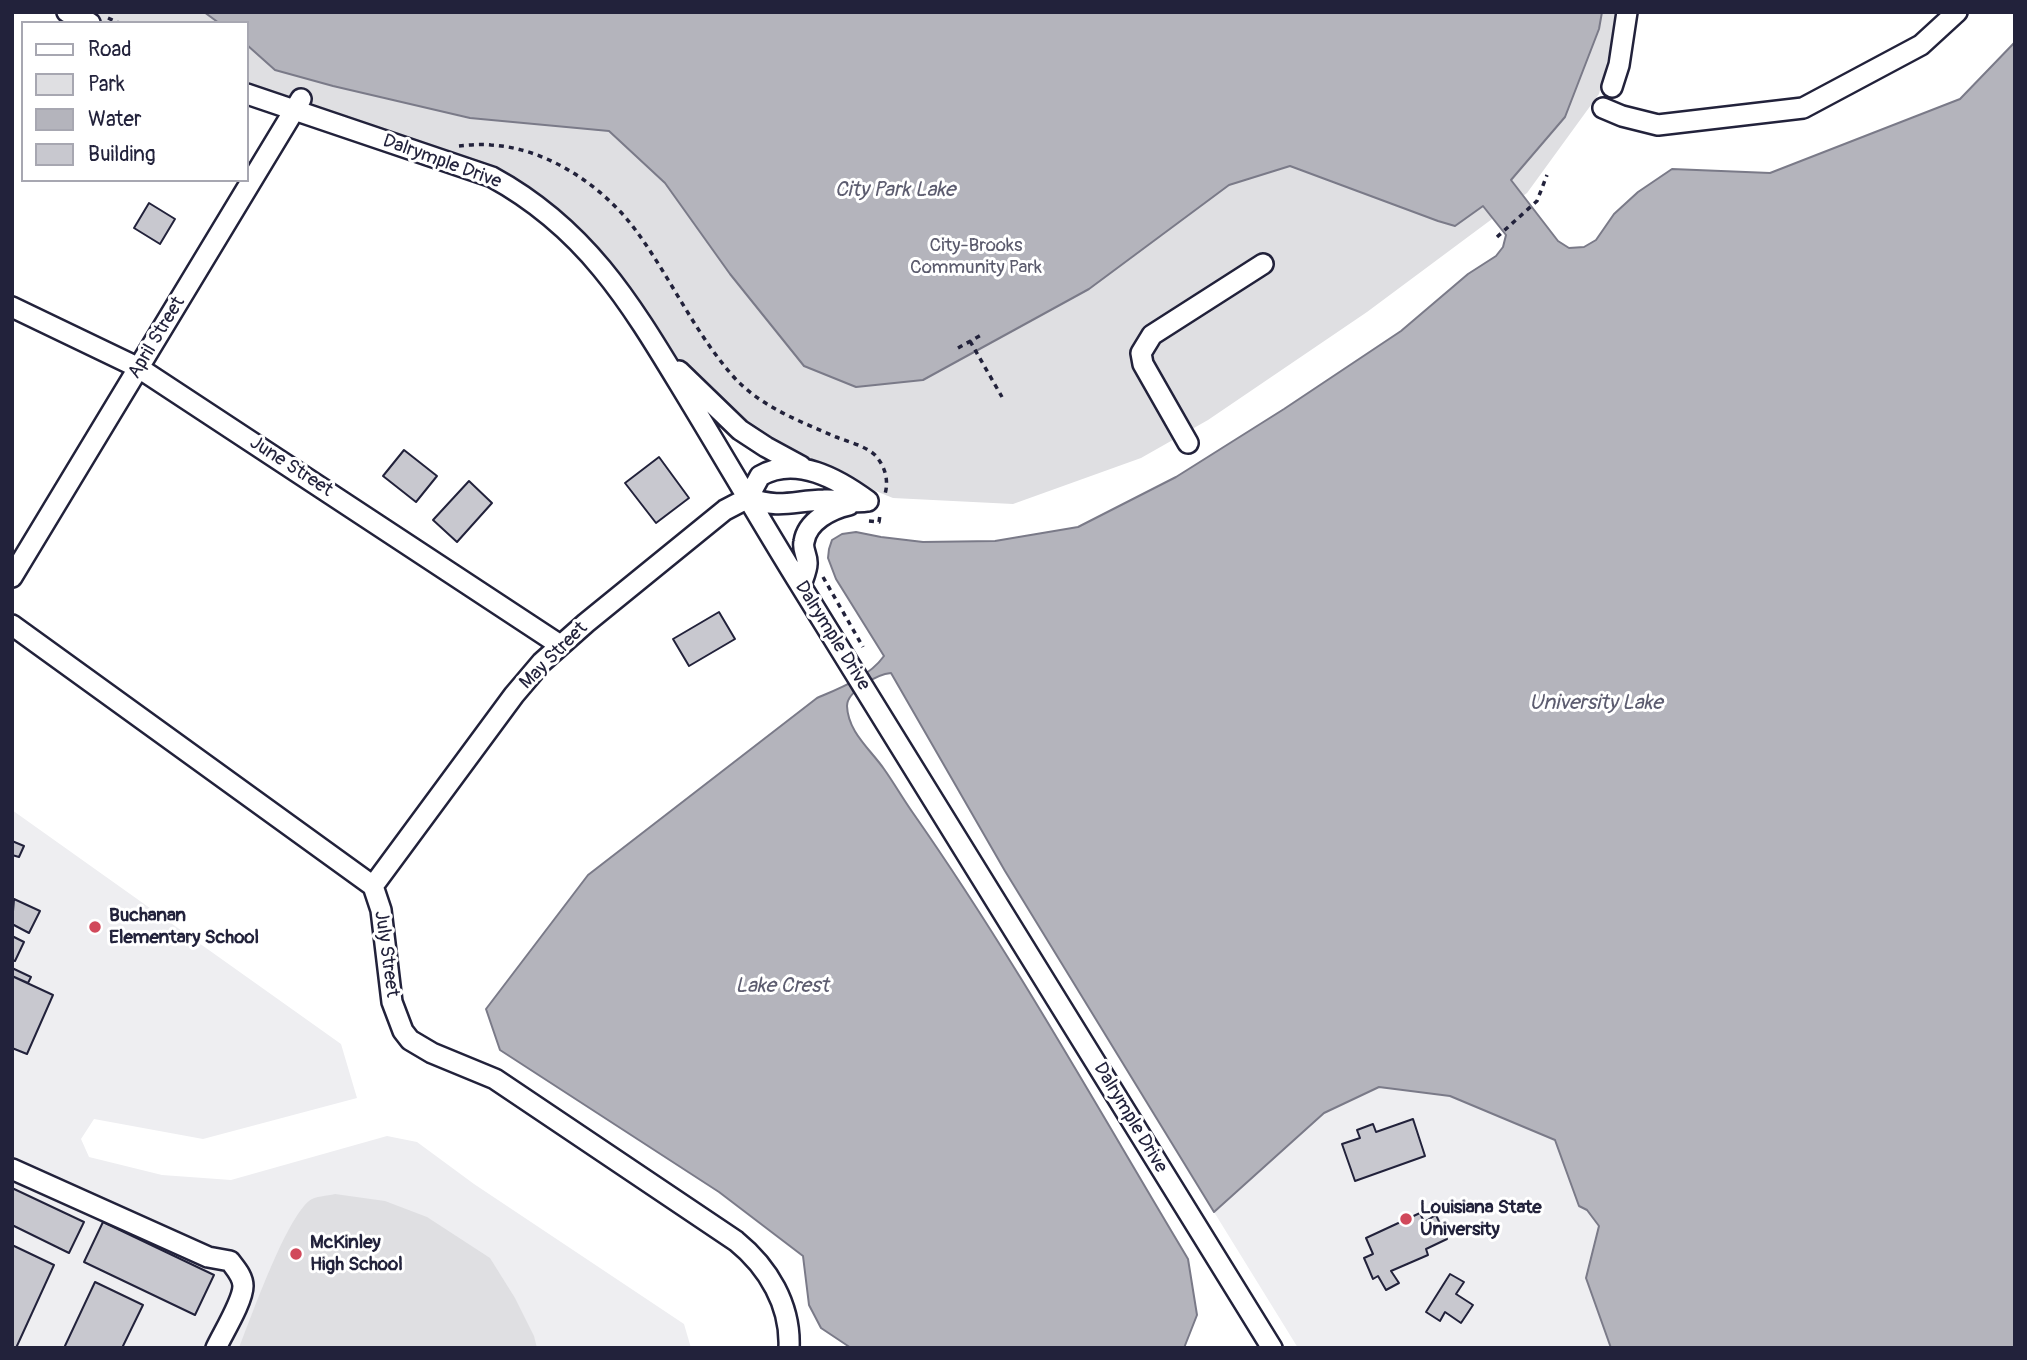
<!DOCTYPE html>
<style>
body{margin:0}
#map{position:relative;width:2027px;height:1360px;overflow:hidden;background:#fff;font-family:Pangolin,sans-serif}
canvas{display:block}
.frame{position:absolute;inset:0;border:14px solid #22223b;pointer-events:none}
.legend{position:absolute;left:21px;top:21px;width:228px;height:161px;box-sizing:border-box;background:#fff;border:2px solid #a7a7b1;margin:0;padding:9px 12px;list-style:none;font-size:21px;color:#22223b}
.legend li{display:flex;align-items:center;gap:14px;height:35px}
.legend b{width:35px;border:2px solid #a7a7b1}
</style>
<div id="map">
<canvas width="2027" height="1360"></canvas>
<div class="frame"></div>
<ul class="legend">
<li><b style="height:9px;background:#fff"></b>Road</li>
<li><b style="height:19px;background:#dfdfe2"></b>Park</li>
<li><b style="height:19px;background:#b4b4bc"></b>Water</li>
<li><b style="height:19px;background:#c8c8cf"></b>Building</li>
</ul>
</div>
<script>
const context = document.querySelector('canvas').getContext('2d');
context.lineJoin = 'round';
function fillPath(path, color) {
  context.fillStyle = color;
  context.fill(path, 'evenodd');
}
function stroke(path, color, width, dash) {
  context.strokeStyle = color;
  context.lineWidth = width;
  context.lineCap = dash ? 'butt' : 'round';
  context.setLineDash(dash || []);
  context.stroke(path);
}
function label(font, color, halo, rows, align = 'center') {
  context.font = font + ' Pangolin,sans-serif';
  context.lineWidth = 6;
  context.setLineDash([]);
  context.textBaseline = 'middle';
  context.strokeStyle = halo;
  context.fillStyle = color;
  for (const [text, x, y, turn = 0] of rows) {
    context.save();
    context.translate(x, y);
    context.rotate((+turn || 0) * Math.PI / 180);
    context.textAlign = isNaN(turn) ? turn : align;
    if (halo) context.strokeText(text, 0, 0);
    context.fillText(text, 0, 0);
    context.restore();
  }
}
fillPath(new Path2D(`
 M12 810 341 1044 357 1098 203 1139 94 1119 81 1139 89 1157 162 1175 231 1180 387 1136 417 1142 474 1184 684 1324 691 1348H12Z
 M1379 1087 1450 1096 1555 1140 1579 1205 1587 1210 1599 1226 1586 1278 1611 1348H1298L1214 1212 1324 1113Z`), '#eeeef1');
fillPath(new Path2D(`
 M67 12H1619L1599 94 1527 193 1367 312 1208 420 1141 458 1013 504 893 498 766 447 662 356 584 247 526 197 247 90V23H91Z
 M335 1194 385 1201 427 1217 490 1258 515 1298 534 1336 537 1348H239C252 1315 285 1221 309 1201 315 1196 327 1196 335 1194Z`), '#dfdfe2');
const water = new Path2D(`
 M204 12H1602L1599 29 1565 117 1511 180 1558 241 1569 248 1584 247 1596 240 1614 214 1638 192 1672 169 1770 173 1960 99 2015 42V1348H1611L1586 1278 1599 1226 1587 1210 1579 1206 1555 1140 1450 1096 1379 1087 1324 1113 1214 1212 1005 871 891 673C878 674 847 691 847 706 848 732 870 749 884 769 894 783 903 799 913 813 1013 956 1098 1109 1188 1259L1197 1315 1184 1348H851L821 1328 809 1305 803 1256 719 1192 500 1050 486 1009 588 875 817 698C840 688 869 677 884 656L836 579 828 558 829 549 832 540 842 534 856 532 881 537 923 542 995 541 1078 527 1176 477 1284 409 1401 331 1468 274 1496 256 1503 247 1506 235 1483 206 1455 226 1438 221 1290 166 1229 185 1089 289 923 380 856 387 804 366 730 274 665 183 609 131 470 118 333 86 275 70 247 45V23H219Z`);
fillPath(water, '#b4b4bc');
stroke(water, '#7a7a88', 2);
const building = new Path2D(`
 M149 203 175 219 160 244 134 228Z
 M404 450 437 476 416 502 383 476Z
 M659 457 689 498 656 523 625 483Z
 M469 481 492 503 457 542 433 520Z
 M719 612 735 639 689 666 673 639Z
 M12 841 24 846 19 857 12 855Z
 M14 899 40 911 29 933 12 924Z
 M12 936 24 942 15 961 12 960Z
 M12 968 31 977 28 983 12 976Z
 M12 976 53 995 27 1054 12 1048Z
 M1413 1119 1425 1156 1355 1181 1342 1144 1360 1138 1357 1130 1373 1124 1376 1132Z
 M12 1188 84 1222 69 1253 12 1225Z
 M1420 1213 1424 1222 1436 1215 1447 1239 1426 1249 1428 1255 1391 1271 1399 1283 1386 1290 1378 1276 1373 1279 1364 1258 1373 1254 1366 1238Z
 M103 1222 214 1275 195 1315 84 1262Z
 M12 1245 54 1265 16 1348H12Z
 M1450 1274 1464 1282 1456 1294 1473 1305 1461 1323 1445 1312 1440 1321 1426 1312Z
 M95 1282 143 1305 122 1348H64Z`);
fillPath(building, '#c8c8cf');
stroke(building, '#22223b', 2);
const minor = new Path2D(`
 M67 12 90 23
 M1612 87 1619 65 1627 12
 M247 94 492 177C591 231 635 311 691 403 728 464 763 525 801 586 959 839 1114 1094 1272 1348
 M1603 108 1622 116 1658 125 1803 108 1921 45 1957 12
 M12 307 139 368 560 645
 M679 371 740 430 766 447 801 466
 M1188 443 1143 364 1141 353 1152 335 1263 264
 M748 498C781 509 792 501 824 500 839 499 853 504 868 501
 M12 577 301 99
 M801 585C803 579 807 570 807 564 808 556 802 550 804 542 807 521 831 509 849 505
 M12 625 373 886 381 910 392 1002 403 1031 410 1040 432 1053 495 1079 736 1241C768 1267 791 1305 789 1348
 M373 886 514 695 542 662 586 623 725 510 748 498 760 476C796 455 838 479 868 501
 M12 1169 208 1257 230 1261C235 1268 243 1276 243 1286 243 1301 223 1333 216 1348`);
stroke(minor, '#22223b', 24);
stroke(new Path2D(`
 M108 18 119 23
 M459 146C469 145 480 144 491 145 545 148 598 183 631 224 668 272 692 329 732 375 759 406 799 421 836 437 849 442 865 446 875 455 885 466 889 480 885 494
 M1497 237 1537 201 1547 175
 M970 341 1002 397
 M958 348 983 334
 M869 521 879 522 880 515
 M823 577 863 647`), '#22223b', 3.5, [5, 5]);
stroke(minor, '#fff', 19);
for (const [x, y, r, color] of [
 [95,927,7,"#d1495b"],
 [1406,1219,7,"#d1495b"],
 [296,1254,7,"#d1495b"]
]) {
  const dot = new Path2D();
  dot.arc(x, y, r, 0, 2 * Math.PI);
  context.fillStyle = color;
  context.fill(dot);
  stroke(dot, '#fff', 2.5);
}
label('19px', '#22223b', '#fff', [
 ["Dalrymple Drive",442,162,20],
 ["April Street",157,338,-59],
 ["June Street",291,467,33],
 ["Dalrymple Drive",832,636,58],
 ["May Street",554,656,-45],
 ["July Street",386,954,82],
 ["Dalrymple Drive",1130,1118,59]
]);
label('19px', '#5b5b6d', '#fff', [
 ["City-Brooks",976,246],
 ["Community Park",976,268]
]);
label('bold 19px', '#22223b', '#fff', [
 ["Buchanan",109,916],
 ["Elementary School",109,938],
 ["Louisiana State",1420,1208],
 ["University",1420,1230],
 ["McKinley",310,1243],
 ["High School",310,1265]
], 'left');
label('italic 21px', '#5c5c6f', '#fff', [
 ["City Park Lake",895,191],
 ["University Lake",1596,704],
 ["Lake Crest",782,987]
]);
</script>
